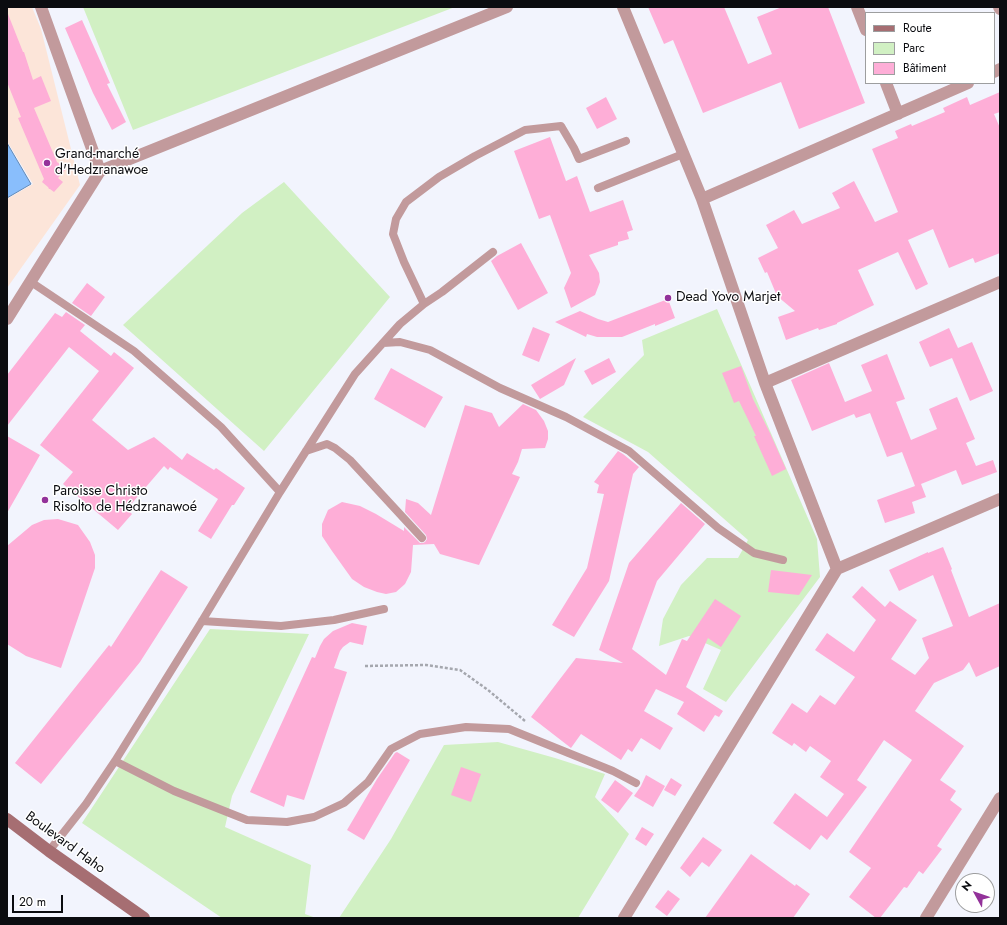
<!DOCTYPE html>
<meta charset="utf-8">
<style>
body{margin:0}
#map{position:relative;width:1007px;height:925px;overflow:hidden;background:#f2f4fd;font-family:Jost,sans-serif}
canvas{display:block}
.frame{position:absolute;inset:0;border:8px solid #0b0c10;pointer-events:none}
.legend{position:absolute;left:865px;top:12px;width:130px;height:72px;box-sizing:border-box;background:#fff;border:1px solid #9d9e9f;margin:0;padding:5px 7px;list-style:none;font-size:12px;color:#0b0c10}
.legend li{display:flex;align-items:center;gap:8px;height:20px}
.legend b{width:20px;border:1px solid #9d9e9f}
.north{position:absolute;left:955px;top:873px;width:40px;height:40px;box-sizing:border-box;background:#fff;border:1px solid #9d9e9f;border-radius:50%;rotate:310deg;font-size:11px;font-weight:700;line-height:16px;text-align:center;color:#0b0c10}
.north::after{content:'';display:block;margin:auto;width:14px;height:18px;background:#93329a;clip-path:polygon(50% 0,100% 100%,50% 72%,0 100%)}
.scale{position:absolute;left:12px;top:895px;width:51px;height:18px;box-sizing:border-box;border:2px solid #0b0c10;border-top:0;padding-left:5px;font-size:12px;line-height:14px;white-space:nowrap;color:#0b0c10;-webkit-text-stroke:3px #fff;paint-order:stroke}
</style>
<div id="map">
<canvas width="1007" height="925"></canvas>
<div class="frame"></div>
<ul class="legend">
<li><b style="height:5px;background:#a66e72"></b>Route</li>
<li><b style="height:11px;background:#d1f0c3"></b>Parc</li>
<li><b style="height:11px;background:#feaed7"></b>Bâtiment</li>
</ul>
<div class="north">N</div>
<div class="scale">20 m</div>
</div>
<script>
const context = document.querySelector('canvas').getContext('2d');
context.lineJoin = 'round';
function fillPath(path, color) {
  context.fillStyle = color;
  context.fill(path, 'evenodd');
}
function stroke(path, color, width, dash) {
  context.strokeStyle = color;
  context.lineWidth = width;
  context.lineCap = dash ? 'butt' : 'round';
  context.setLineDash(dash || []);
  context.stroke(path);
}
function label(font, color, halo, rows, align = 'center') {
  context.font = font + ' Jost,sans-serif';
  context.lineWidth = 3;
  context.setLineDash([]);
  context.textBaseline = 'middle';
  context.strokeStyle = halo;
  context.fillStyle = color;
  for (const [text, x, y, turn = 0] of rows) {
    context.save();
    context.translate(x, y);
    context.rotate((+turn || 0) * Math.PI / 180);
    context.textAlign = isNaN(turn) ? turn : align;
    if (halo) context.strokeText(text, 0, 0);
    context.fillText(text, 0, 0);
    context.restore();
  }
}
fillPath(new Path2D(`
 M7 7H32L41 29 80 185 7 288V199L33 184 7 141Z`), '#fce5d9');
fillPath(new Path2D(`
 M83 7H455L133 130Z
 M284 182 390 297 264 451 123 325 242 213Z
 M717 309 817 539 820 577 726 702 703 689 721 650 689 636 659 646 663 619 681 585 707 558H738L748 540 648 452 583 417 644 355 642 340Z
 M210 629 309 634 232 796 225 827 311 865 305 914 316 918H222L82 823Z
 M498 742 555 758 605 774 595 797 629 834 578 918H339L391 839 444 745Z`), '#d1f0c3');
const water = new Path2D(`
 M7 143 31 184 7 198Z`);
fillPath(water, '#89befc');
stroke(water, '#6389b5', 1);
fillPath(new Path2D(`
 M648 7H724L748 64 772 54 757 17 782 7H828L865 103 799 129 781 82 703 113 673 40 664 44Z
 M7 14H8L23 52H24L33 80 41 76 51 101 34 108 57 162 66 169 58 178 63 182 54 192 50 189H49L48 187 42 182 44 179 18 118 21 117 7 82Z
 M82 20 110 83 107 84 126 122 112 130 93 93 65 28Z
 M1000 92V112L994 114 1000 128V253L975 263 973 258 949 268 933 229 908 240 928 284 916 290 898 252 858 270 874 305 837 323V324L819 330 818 328 786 340 778 317 795 311 777 296 767 272 765 273 758 258 778 248 766 225 794 210 802 224 840 208 832 193 854 181 875 222 898 212 872 149 898 138 895 131 911 124 912 126 945 112 943 108 967 97 970 105Z
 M606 97 617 119 597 129 586 108Z
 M550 137 566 181 577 176 590 212 623 200 633 230 627 232 629 239 618 242V245L589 255 599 273 600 282 595 295 571 308 564 288 571 273 550 215 539 219 514 151Z
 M521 243 548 293 518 310 491 261 497 256Z
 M87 283 105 297 91 316 72 303Z
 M668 299 675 318 655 326V324L622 337H597L587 334 586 337 555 322 580 311 598 319 608 322Z
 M66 312 85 325 80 331 111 356 114 352 134 368 92 420 128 450 154 437 182 460 187 453 214 470 216 468 245 488 234 505H232L211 539 198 531 218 499 170 467 168 470 164 466 127 509 132 514 118 530 63 484 73 472 40 445 99 371 69 347 7 426V375L55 313 62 317Z
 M533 327 550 334 539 362 522 355Z
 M949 328 958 348 972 342 993 391 970 401 952 358 930 367 919 342Z
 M887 354 905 399 896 402 911 440 937 429 929 409 957 397 975 439 966 443 976 466 993 460 997 472 962 485 956 470 921 484 926 497 912 502 915 513 885 523 877 500 915 486 902 452 887 457 870 413 856 418 854 414 812 431 791 380 829 363 845 402 872 391 861 365Z
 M576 358 564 385 540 399 531 385Z
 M609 358 616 372 592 385 584 371Z
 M741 366 753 399 770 433 786 469 772 476 754 436H756L739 401 734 403 722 373Z
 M391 368 443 397 425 428 374 399Z
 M523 404 536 410 544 421 548 431V439L545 448 522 449 518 462 512 474 520 477 479 565 440 554 434 544 413 545 411 572 405 584 396 592 386 594 377 592 364 587 352 579 332 551 322 536V524L328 510 342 502 360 506 376 514 404 531V527L420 543H423L425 542 427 539 426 535 405 512 406 499 418 503 431 515 465 405 492 413 499 427Z
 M7 436 40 455 7 513Z
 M618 451 623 454 639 467 633 474 609 581 574 637 552 625 587 568 604 494 597 493 599 485 594 482Z
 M681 503 705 524 657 581 632 649 666 675 682 639 687 641 715 599 741 616 721 647 708 638 686 687 723 711 719 717 715 715 704 732 677 714 684 702 656 689 644 711 673 728 660 750 641 738 632 752 628 749 621 760 581 734 571 748 531 717 576 658 623 663 599 650 629 563Z
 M58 519 78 525 90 542 95 555V568L61 668 26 656 7 644V546L32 525 44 520Z
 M943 547 952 569 951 570 969 617 1000 603V666L976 677 969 662 963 670 934 683 915 711 964 746 940 780 956 791 950 800 962 809 937 846 942 849 923 874 919 871 907 888 904 887 880 918H876L849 897 871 868 849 852 912 760 884 740 857 780 867 787 827 840 821 835 810 850 773 823 795 793 827 817 844 794 820 777 831 761 810 746 806 752 794 743 792 746 772 733 792 703 807 713 820 695 835 705 855 677 815 650 827 633 854 652 876 620 852 597 862 586 885 607 890 601 917 620 891 659 915 675 929 658 922 638 953 626 933 575 899 591 889 570 928 552V553Z
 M161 570 188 587 140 662 41 784 15 763 109 645 111 647Z
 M771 570 812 575 799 595 768 592Z
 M352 623 367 626 363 645 350 642 343 647 340 651 334 668 347 672 304 800 287 795 284 807 250 792 312 657 315 658 320 646 324 639 333 631Z
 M397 752 410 760 364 840 347 830 377 779 395 753Z
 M461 767 481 774 471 802 451 795Z
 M646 775 665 786 653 807 634 796 641 786Z
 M671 778 682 785 675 796 664 790Z
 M615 780 633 793 618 813 601 800Z
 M642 827 654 834 646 846 635 839Z
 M703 837 722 850 709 867 702 862 690 877 680 868Z
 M751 854 795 886 796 884 810 894 793 918H705Z
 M668 890 680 899 667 916 655 907Z`), '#feaed7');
stroke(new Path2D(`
 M365 666 426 665 460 670 488 690 525 721`), '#a5a7ae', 2.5, [3, 2]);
stroke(new Path2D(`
 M598 188 683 154
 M31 282 134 351 221 427 280 492
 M424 304 404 262 393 234 396 219 406 202 439 177 475 156 525 130 561 126 574 148 579 159 626 141
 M383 343 400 342 430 350 500 388 566 417 629 451 718 528 754 553 783 560
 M306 451 327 444 335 448 350 460 422 538
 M202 621 281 626 334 620 384 609
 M115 761 174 791 247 820 287 822 314 817 344 803 368 782 391 749 420 734 466 727 509 729 613 771 636 783
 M49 851 86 804 115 761 202 621 280 492 355 374 400 324 424 304 442 292 493 252`), '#c29a9c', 8);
stroke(new Path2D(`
 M41 7 100 171
 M623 7 702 199 765 383 837 569
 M857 7 866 30
 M999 7 1000 9
 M994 72 1000 69
 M886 83 898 114
 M702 199 968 83
 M7 319 100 171 507 7
 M765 383 1000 282
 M624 918 837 569 1000 499
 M926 918 1000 798`), '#c29a9c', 12);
stroke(new Path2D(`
 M7 819 49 851 144 918`), '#a66e72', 12);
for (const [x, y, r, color] of [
 [47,163,4,"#93329a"],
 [668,298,4,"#93329a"],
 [45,500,4,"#93329a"]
]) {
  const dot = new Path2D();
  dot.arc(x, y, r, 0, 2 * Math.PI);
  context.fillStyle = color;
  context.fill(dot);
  stroke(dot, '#fff', 1.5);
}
label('14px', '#0b0c10', '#fff', [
 ["Grand-marché",55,155],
 ["d'Hedzranawoe",55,171],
 ["Dead Yovo Marjet",676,298],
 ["Paroisse Christo",53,492],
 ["Risolto de Hédzranawoé",53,508]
], 'left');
label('14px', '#0b0c10', '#fff', [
 ["Boulevard Haho",65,843,36]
]);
</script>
